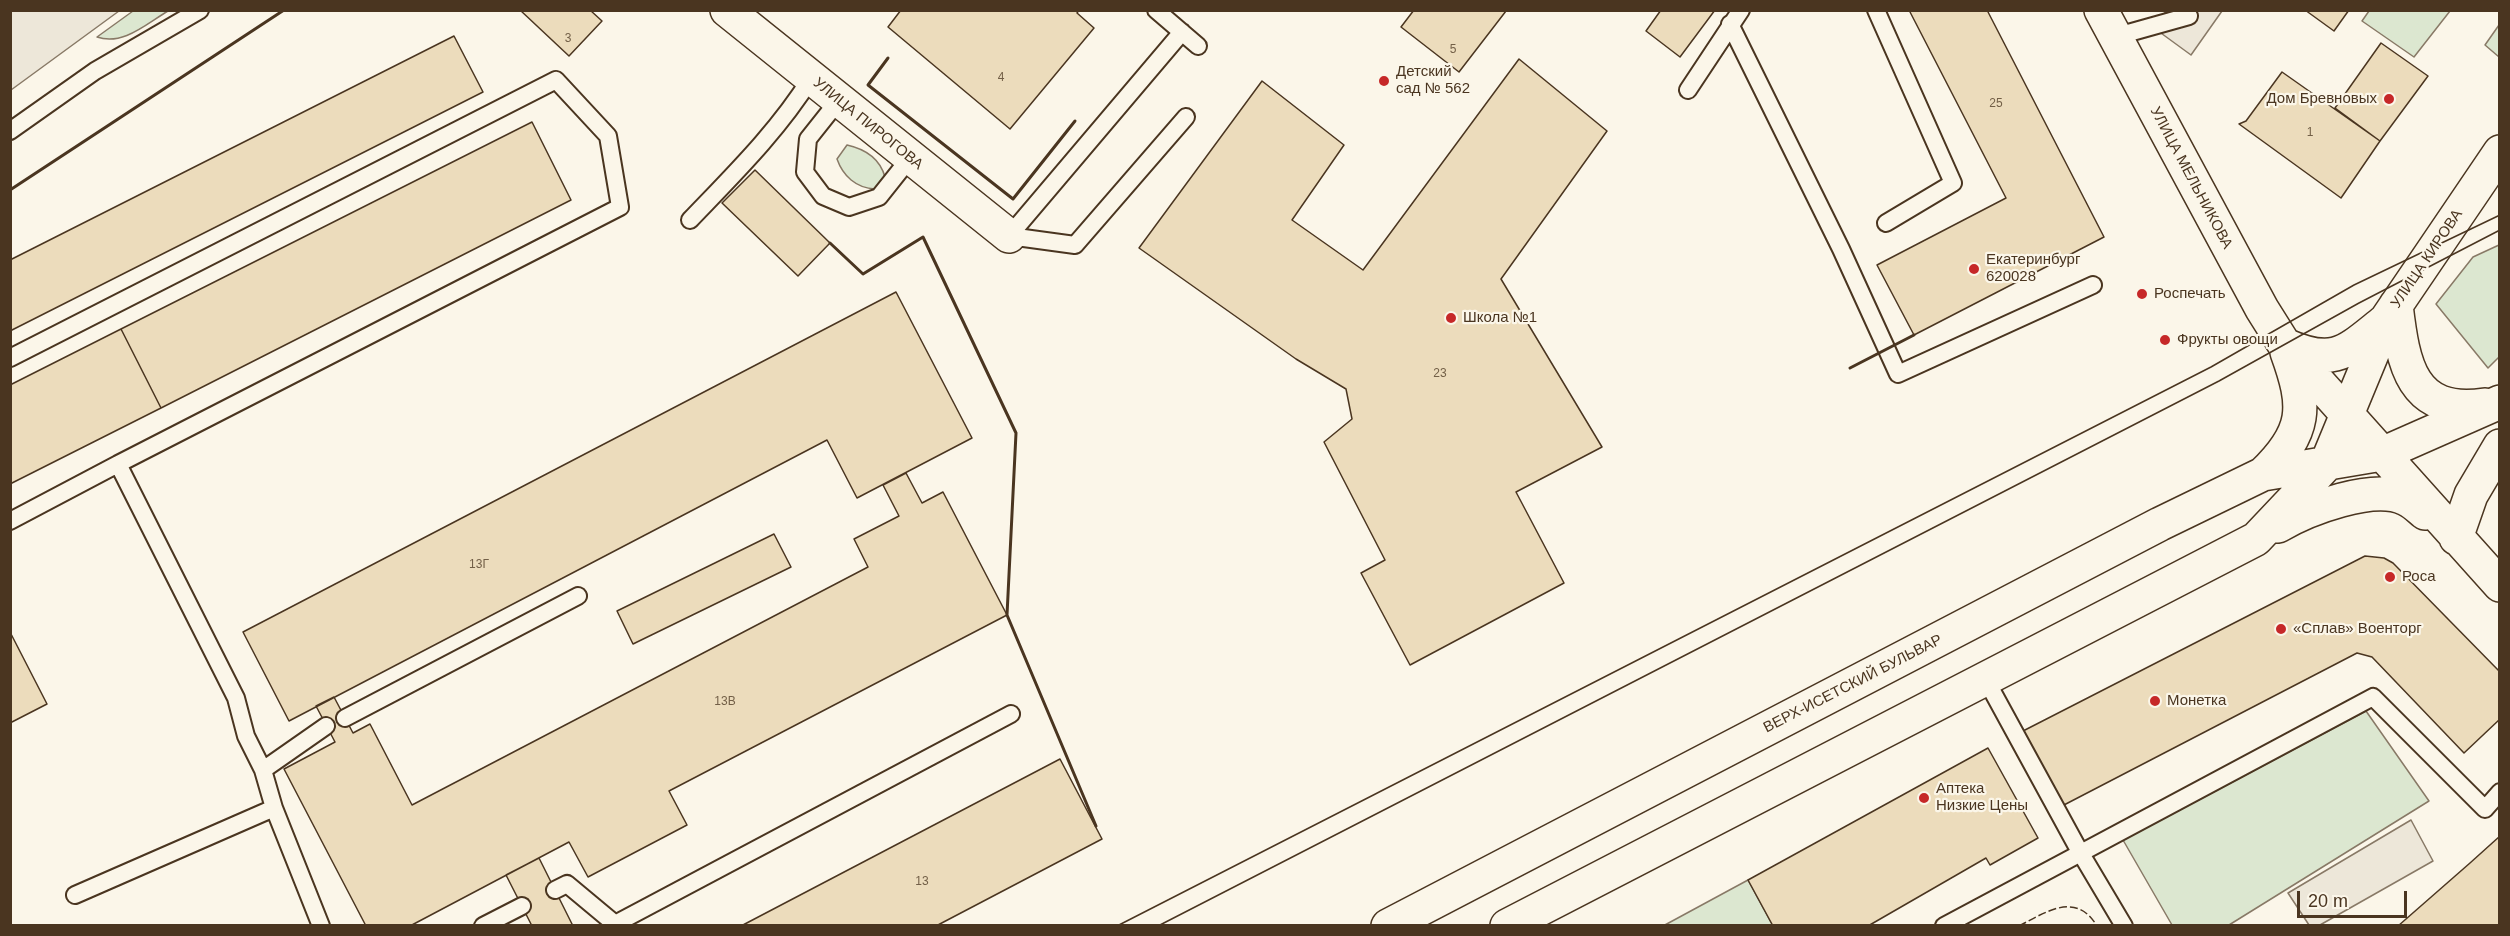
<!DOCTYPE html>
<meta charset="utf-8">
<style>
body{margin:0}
#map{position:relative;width:2510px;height:936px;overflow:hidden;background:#fbf6e9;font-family:Helvetica,sans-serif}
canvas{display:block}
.frame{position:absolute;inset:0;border:12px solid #4a3520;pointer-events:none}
.scale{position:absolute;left:2297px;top:891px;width:110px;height:27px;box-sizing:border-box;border:3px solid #4a3520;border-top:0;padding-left:8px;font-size:18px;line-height:21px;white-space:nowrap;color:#4a3520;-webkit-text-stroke:4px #fbf6e9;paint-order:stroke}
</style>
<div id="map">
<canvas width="2510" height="936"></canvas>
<div class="frame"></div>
<div class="scale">20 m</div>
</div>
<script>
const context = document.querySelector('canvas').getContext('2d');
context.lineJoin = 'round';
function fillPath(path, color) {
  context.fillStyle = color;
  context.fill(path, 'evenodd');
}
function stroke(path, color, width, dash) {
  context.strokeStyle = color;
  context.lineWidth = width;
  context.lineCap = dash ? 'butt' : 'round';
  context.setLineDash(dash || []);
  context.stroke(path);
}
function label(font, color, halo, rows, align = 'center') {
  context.font = font + ' Helvetica,sans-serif';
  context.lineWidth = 4.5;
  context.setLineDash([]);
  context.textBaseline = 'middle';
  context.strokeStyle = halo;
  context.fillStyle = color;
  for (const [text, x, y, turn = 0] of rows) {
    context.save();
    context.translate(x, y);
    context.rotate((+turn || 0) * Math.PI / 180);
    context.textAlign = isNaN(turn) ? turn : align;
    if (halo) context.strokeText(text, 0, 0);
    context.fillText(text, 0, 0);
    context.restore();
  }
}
const green = new Path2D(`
 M133 11H168C146 24 123 46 97 37Z
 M2369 11V10L2450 11 2414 57 2362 21Z
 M2499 25V57L2485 45Z
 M847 145C865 149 880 159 885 177L875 189C856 188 843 176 837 159Z
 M2499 245V357L2488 368 2436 304 2473 257Z
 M2366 711 2429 801 2229 925H2172L2123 840Z
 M1748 880 1773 926H1663Z`);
fillPath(green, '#dce7d0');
stroke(green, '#887966', 1.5);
const parking = new Path2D(`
 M11 10H119V11L11 90Z
 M2166 11H2222L2191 55 2154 28Z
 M2411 820 2433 861 2320 925H2309L2288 893Z`);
fillPath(parking, '#ede7d9');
stroke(parking, '#887966', 1.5);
const building = new Path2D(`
 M520 10H590L602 21 569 56Z
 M901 10H1079L1077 13 1094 28 1010 129 888 27Z
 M1414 10H1505L1506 11 1459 72 1401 27Z
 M1661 10H1715L1680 57 1646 31Z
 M1909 10H1987L2104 237 1914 335 1877 265 2006 198Z
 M2305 10H2349L2334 31Z
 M454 36 483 92 10 331V260Z
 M2381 43 2428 76 2380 141 2335 108Z
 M1519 59 1607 131 1501 279 1602 447 1516 492 1564 583 1410 665 1361 573 1385 560 1324 442 1352 419 1346 389 1296 359 1139 248 1262 81 1344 145 1292 220 1363 270Z
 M2282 72 2380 141 2341 198 2239 124 2246 121Z
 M532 122 571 200 161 408 121 329Z
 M755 170 830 243 798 276 722 203Z
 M896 292 972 438 857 498 827 440 289 721 243 632Z
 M121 329 161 408 10 484V385Z
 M906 473 922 503 943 492 1007 615 669 791 687 825 588 877 569 842 410 926H366L284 769 335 742 316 706 334 697 353 733 370 724 412 805 868 567 854 539 899 516 883 485Z
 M774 534 791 567 633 644 617 611Z
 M2365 556 2384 558 2393 563 2500 672V719L2464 753 2372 657 2357 653 2062 806 2023 731Z
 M10 632 47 704 10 723Z
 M1988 748 2038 838 1990 865 1986 858 1868 926H1773L1748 880Z
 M1060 759 1102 839 936 926H741Z
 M2500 836V926H2398L2470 863Z
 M539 858 573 926H532L506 875Z`);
fillPath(building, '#ecdcbc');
stroke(building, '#4a3520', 1.5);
const lane = new Path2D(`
 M1156 10 1198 46
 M1876 10 1953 183 1886 223
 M1730 24 1841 249 1898 374 2093 285
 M2114 37 2189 16
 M1688 90 1741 10
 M839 100 808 139 805 172 823 196 849 207 879 197 910 158
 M10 131 95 71 200 10
 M690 220C733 175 778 131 811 78
 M1009 236 1182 32
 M1009 236 1075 245 1186 117
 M10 358 556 80 608 136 620 207 118 464
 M10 521 118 464 236 698 246 736 263 770 274 808 321 926
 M1985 678 2080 852 2124 926
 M345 718 578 596
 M263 770 326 726
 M555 890 567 884 615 924 1011 714
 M75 895 274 808
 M483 926 522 906
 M1944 926 2373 697 2485 809 2500 792`);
const street = new Path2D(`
 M727 10 1009 236`);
const secondary = new Path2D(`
 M2101 10 2262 309 2284 344 2500 585
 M2396 305C2403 364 2411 416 2485 405
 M2285 345C2335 367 2346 352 2385 321
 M2263 474C2307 432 2307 407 2287 352
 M2278 526C2307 509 2374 483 2406 499 2413 502 2419 508 2425 513
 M2456 538 2471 495 2500 446
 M1388 926 2160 524 2263 474 2382 454 2500 402
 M1507 926 2256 539 2326 465 2386 320 2500 152`);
stroke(lane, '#4a3520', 20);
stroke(street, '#4a3520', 36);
stroke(secondary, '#4a3520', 36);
stroke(lane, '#fbf6e9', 16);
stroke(street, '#fbf6e9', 33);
stroke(secondary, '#fbf6e9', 33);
stroke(new Path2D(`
 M1117 926 2211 367 2354 285 2500 215
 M1158 926 2219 381 2359 303 2500 230`), '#4a3520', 1.5);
stroke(new Path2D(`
 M2019 926C2046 912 2076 891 2097 926`), '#4a3520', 1.5, [8, 3]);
stroke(new Path2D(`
 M888 58 868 85 1013 199 1075 121
 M10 190 284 10
 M830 243 863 274 923 237 1016 433 1007 615 1096 826
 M1850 368 1914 335
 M72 926H76`), '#4a3520', 3);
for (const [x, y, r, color] of [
 [1384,81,6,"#c62828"],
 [2389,99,6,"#c62828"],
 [1974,269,6,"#c62828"],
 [2142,294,6,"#c62828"],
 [1451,318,6,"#c62828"],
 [2165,340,6,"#c62828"],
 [2390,577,6,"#c62828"],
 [2281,629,6,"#c62828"],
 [2155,701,6,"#c62828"],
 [1924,798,6,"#c62828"]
]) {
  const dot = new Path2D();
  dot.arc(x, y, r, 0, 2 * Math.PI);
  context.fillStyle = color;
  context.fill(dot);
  stroke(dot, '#fbf6e9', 2);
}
label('12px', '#725f47', null, [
 ["3",568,39],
 ["5",1453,50],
 ["4",1001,78],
 ["25",1996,104],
 ["1",2310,133],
 ["23",1440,374],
 ["13Г",479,565],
 ["13В",725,702],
 ["13",922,882]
]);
label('15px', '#4a3520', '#fbf6e9', [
 ["Детский",1396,72],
 ["сад № 562",1396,89],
 ["Дом Бревновых",2377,99,"right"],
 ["Екатеринбург",1986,260],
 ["620028",1986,277],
 ["Роспечать",2154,294],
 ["Школа №1",1463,318],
 ["Фрукты овощи",2177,340],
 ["Роса",2402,577],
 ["«Сплав» Военторг",2293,629],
 ["Монетка",2167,701],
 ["Аптека",1936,789],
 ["Низкие Цены",1936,806]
], 'left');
label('15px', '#4a3520', '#fbf6e9', [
 ["УЛИЦА ПИРОГОВА",868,124,39],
 ["УЛИЦА МЕЛЬНИКОВА",2191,178,62],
 ["УЛИЦА КИРОВА",2427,259,-56],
 ["ВЕРХ-ИСЕТСКИЙ БУЛЬВАР",1853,684,-27]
]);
</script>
